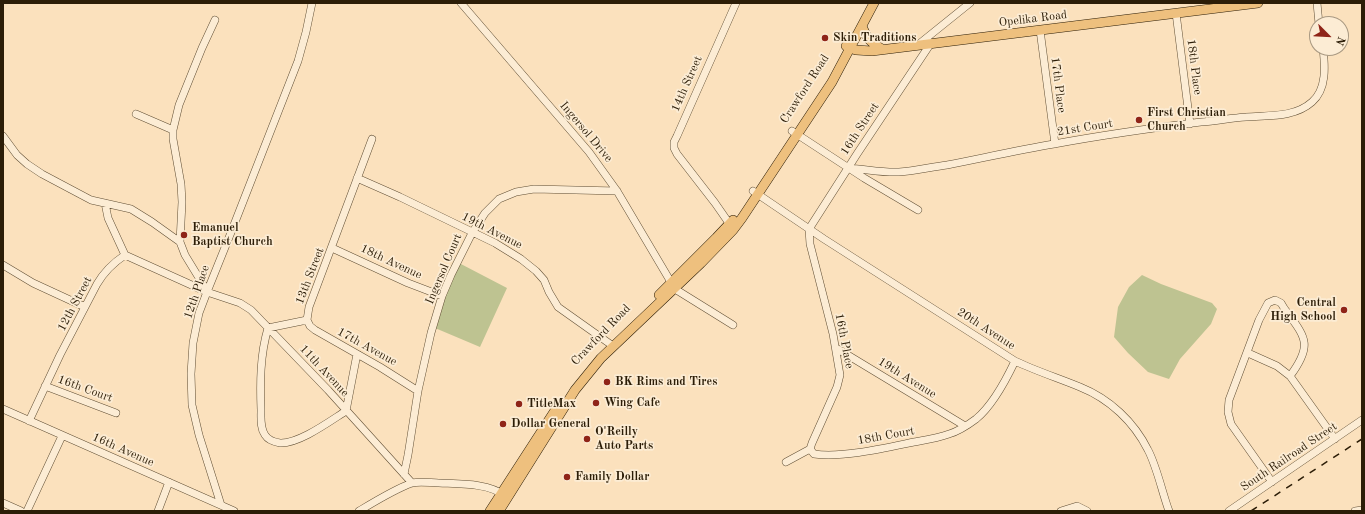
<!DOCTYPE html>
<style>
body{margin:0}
#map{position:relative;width:1365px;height:514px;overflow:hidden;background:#fbe1bd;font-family:"Old Standard TT",serif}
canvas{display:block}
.frame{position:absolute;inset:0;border:4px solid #2c1d07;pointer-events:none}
.north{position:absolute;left:1309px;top:16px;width:40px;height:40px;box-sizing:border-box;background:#fcecd4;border:1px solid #a99982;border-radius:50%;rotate:114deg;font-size:11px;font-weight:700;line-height:16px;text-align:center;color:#2c1d07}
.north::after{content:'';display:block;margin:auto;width:14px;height:18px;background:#8f2418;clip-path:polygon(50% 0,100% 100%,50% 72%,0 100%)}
</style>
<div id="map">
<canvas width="1365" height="514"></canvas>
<div class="frame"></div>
<div class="north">N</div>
</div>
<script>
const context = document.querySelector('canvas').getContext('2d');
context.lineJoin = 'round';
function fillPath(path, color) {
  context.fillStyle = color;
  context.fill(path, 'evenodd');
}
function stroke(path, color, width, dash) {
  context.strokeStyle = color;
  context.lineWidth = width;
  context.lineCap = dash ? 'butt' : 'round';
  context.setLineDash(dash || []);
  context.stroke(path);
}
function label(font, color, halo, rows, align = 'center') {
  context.font = font + ' "Old Standard TT",serif';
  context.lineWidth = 3.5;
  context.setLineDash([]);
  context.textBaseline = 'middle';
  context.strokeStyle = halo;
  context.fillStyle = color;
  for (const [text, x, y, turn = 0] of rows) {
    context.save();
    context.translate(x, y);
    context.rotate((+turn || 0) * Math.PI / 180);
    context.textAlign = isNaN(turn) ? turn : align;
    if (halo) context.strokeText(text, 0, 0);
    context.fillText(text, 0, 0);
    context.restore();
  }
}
fillPath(new Path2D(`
 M459 263 507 288 480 347 435 328 445 296Z
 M1142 275 1161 284 1212 303 1217 309 1211 324 1180 359 1169 379 1148 372 1128 353 1114 337 1118 307 1129 287Z`), '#bec391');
const minor = new Path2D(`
 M461 3 589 152 617 191 675 289 733 325
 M1317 3 1319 24
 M1176 13 1190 124
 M1040 30 1055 144
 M919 44 970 3
 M136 114 173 130
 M792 131 864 178 918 210
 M3 136 17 155 27 164 42 174 91 200 131 209 152 222 180 242 185 255 207 291
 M372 139 309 307 307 320 310 326 315 330 380 367 418 391
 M848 168C865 169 883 173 899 172 915 171 931 167 947 165 983 158 1018 150 1054 144 1103 135 1152 128 1201 122 1216 121 1231 118 1246 117 1268 115 1294 118 1312 102 1327 89 1325 66 1323 48
 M357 178 400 197 495 243 521 259 536 271 544 280 549 292 558 307 613 346
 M753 191 824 239 1015 361C1036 371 1058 378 1080 387 1110 399 1134 422 1148 450 1157 467 1162 492 1169 511
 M105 203 108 218 125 255
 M731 226 715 203 677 154 674 148V142L677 136 736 3
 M180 242 182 202 181 184 173 139V130L179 105 202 48 215 20
 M332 248 408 283 442 296
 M125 255 207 292 240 303 251 310 328 390 412 483
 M3 265 33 283 85 307
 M268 328C260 355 260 383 261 410 261 418 260 428 265 435 268 440 274 442 280 443 299 444 330 421 346 411L357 354
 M268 328 307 320
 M836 348 965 426
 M1248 353 1277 366 1290 376 1335 439
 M45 386 116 413
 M3 409 234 511
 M29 421 60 355 97 284C104 272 113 263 125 255
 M810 449 814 454C843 458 885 448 914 442 925 440 938 438 949 434 959 431 968 425 976 419 992 406 1006 380 1015 361
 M786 462 810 449 812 443 837 387 840 375 833 334 810 244 809 229 857 154 931 43
 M404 474 408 455 418 391 431 333 442 296 451 275 472 233 485 213 499 199 516 192 534 189 617 191
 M1272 482 1231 424 1228 412 1229 400 1259 320 1268 303 1275 300 1281 303 1284 308C1305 337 1314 344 1290 376
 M3 503 21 511
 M221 505 199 435 192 405 191 374 193 343 199 313 207 292 230 235 298 61 306 32 312 3
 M27 511 62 436
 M158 511 169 482
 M359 511C374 502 395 489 412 483 420 481 431 483 439 483 461 484 488 483 506 496
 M1061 511 1077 506 1087 511
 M1229 511 1362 420
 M1355 511 1362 510`);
const major = new Path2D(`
 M862 26C867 39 870 42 882 49
 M846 46 856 50 872 51 1258 3
 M659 295 716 238 733 220
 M490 511 558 406
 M499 511 575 390 601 358 701 263 733 230 742 218 832 82 874 3`);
stroke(minor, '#604e34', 8);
stroke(major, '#2c1d07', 10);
stroke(minor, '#fcecd4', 7);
stroke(major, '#eec07e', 9);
stroke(new Path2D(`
 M1251 511 1362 439`), '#2c1d07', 1.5, [7, 7]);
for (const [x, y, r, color] of [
 [825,38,4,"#8f2418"],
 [1139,120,4,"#8f2418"],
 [184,235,4,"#8f2418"],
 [1344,310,4,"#8f2418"],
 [607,382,4,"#8f2418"],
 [596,403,4,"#8f2418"],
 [519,404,4,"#8f2418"],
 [503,424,4,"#8f2418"],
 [587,439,4,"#8f2418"],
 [567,477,4,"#8f2418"]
]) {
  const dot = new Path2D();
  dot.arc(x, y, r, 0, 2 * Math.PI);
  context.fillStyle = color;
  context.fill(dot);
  stroke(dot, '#fcecd4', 1.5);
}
label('12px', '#2c1d07', '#fcecd4', [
 ["Opelika Road",1033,19,-7],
 ["18th Place",1194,67,83],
 ["14th Street",687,84,-66],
 ["17th Place",1058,85,83],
 ["Crawford Road",805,89,-57],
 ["21st Court",1085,128,-9],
 ["16th Street",860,129,-57],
 ["Ingersol Drive",586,132,50],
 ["19th Avenue",492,231,27],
 ["18th Avenue",391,262,25],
 ["Ingersol Court",444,269,-67],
 ["13th Street",310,276,-69],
 ["12th Place",197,292,-71],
 ["12th Street",75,304,-62],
 ["20th Avenue",986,329,33],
 ["Crawford Road",601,335,-46],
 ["16th Place",844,341,79],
 ["17th Avenue",367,347,29],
 ["11th Avenue",324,371,47],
 ["19th Avenue",907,378,32],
 ["16th Court",85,389,20],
 ["18th Court",886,436,-10],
 ["16th Avenue",123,450,24],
 ["South Railroad Street",1289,457,-34]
]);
label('bold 12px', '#2c1d07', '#fcecd4', [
 ["Skin Traditions",833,38],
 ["First Christian",1147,113],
 ["Church",1147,127],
 ["Emanuel",192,228],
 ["Baptist Church",192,242],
 ["Central",1336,303,"right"],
 ["High School",1336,317,"right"],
 ["BK Rims and Tires",615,382],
 ["Wing Cafe",604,403],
 ["TitleMax",527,404],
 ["Dollar General",511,424],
 ["O'Reilly",595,432],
 ["Auto Parts",595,446],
 ["Family Dollar",575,477]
], 'left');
</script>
